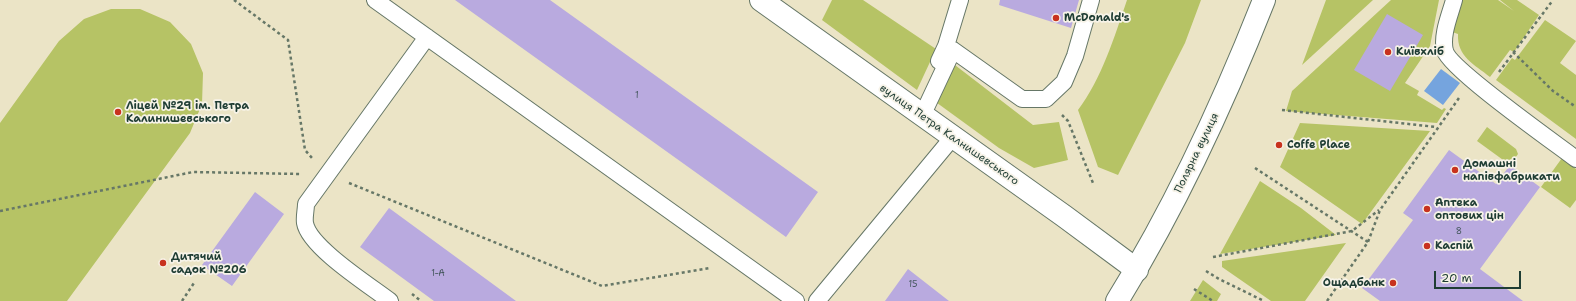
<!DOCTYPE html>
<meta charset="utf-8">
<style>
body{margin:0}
#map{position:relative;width:1576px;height:301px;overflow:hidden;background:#ebe4c6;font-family:"Shantell Sans",sans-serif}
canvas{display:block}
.scale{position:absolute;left:1434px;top:271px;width:87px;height:18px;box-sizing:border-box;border:2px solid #1f3d34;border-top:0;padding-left:5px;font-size:12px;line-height:14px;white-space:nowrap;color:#1f3d34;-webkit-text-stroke:3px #f7f3e8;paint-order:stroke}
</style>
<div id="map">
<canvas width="1576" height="301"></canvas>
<div class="scale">20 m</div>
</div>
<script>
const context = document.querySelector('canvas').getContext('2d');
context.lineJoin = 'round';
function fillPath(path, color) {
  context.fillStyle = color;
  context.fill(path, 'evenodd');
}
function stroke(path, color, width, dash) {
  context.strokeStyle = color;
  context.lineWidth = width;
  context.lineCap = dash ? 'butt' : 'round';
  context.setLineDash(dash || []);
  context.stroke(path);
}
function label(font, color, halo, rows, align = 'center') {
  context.font = font + ' "Shantell Sans",sans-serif';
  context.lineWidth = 3.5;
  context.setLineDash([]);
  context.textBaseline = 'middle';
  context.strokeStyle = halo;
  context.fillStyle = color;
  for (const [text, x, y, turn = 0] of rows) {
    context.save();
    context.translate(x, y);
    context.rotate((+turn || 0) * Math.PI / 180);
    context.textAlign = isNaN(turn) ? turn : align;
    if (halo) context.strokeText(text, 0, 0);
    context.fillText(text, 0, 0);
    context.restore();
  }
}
fillPath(new Path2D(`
 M832 0H863L936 49 917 90 822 20Z
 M1127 0H1201L1185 43 1118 175 1098 167 1078 110C1102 78 1114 38 1127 0Z
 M1326 0H1373L1302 65Z
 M1391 0H1439L1430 46 1405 83 1419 91 1417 95 1442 110 1444 108 1446 109 1437 123 1286 111 1292 91Z
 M1459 0H1498L1514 11 1500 0H1517L1539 15 1514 52 1510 50 1490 77C1474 64 1457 57 1458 34L1452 32Z
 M111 9H140L170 22 191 44 203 73 202 104 190 133 67 301H0V123L59 41 84 19Z
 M1545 20 1576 41 1560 63 1576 75V139L1496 80 1512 58 1515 60Z
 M951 62 1033 125 1059 122 1068 160 1034 168 999 148 933 100Z
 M1300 123 1430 131 1362 224 1280 167Z
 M1487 127 1516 149 1518 154 1510 165 1477 141Z
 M1562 158 1576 169V200L1570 208 1541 187Z
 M1260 181 1301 208 1336 235 1220 254Z
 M1346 243 1305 301H1271L1222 267V261Z
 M1203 280 1221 294 1217 301H1190Z`), '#b6c365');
fillPath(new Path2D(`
 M1441 69 1460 83 1443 105 1424 91Z`), '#75a4de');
fillPath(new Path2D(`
 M455 0H550L818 192 786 237Z
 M1000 0H1079L1071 28 999 5Z
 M1387 14 1423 35 1390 91 1354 70Z
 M1449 150 1496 184 1510 165 1540 187 1480 269 1523 301H1380L1362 288 1413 220 1403 213Z
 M255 192 284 214 232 286 202 265Z
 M389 208 516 301H434L360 247Z
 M908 269 949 301H885Z`), '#b9aadf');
const service = new Path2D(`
 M375 0 796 301
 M1454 0C1450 15 1441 35 1445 51 1450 69 1555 143 1576 159
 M939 61 946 46 960 0
 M922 116 953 50 1022 99H1046L1064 82 1075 56 1091 0
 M390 301C369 285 309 247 305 223 304 217 306 210 306 204L427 37
 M817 301 953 137`);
const minor = new Path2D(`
 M761 0 1064 216 1137 270`);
const secondary = new Path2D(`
 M1117 301C1176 206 1223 104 1264 0`);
stroke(service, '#667767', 18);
stroke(minor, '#667767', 24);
stroke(secondary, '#667767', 24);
stroke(new Path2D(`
 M234 0 288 40 305 150 312 158
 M1513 52 1553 91 1576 107
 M1499 72 1553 0
 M1282 110 1436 127
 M1062 115 1068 121 1093 183
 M1255 168 1368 242
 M349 183 602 286 710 268
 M0 211 193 172 300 174
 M1213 257 1352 231 1379 210
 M1206 271 1219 279 1264 301
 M1194 289 1213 301
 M412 294 421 301
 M182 301 194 283
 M1327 301 1368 242 1380 210 1459 98`), '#667767', 2.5, [3, 3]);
stroke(service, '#fff', 16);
stroke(minor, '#fff', 22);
stroke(secondary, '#fff', 22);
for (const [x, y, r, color] of [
 [1056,18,4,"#c8321e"],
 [1388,52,4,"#c8321e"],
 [118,112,4,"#c8321e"],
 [1279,145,4,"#c8321e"],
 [1455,170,4,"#c8321e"],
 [1427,209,4,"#c8321e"],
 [1427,246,4,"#c8321e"],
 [163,263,4,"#c8321e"],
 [1393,283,4,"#c8321e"]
]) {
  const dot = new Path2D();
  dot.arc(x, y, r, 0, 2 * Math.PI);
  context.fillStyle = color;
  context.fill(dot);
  stroke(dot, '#f7f3e8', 1.5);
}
label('9px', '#46585f', null, [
 ["1",637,96],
 ["8",1459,232],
 ["1-А",438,274],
 ["15",913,285]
]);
label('bold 11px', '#1f3d34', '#f7f3e8', [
 ["McDonald's",1064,18],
 ["Київхліб",1396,52],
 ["Ліцей №29 ім. Петра",126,106],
 ["Калинишевського",126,119],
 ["Coffe Place",1287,145],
 ["Домашні",1463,164],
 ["напівфабрикати",1463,177],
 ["Аптека",1435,203],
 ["оптових цін",1435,216],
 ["Каспій",1435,246],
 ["Дитячий",171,257],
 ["садок №206",171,270],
 ["Ощадбанк",1385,283,"right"]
], 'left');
label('11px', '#1f3d34', '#f7f3e8', [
 ["вулиця Петра Калнишевського",949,135,35],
 ["Полярна вулиця",1197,153,-64]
]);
</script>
